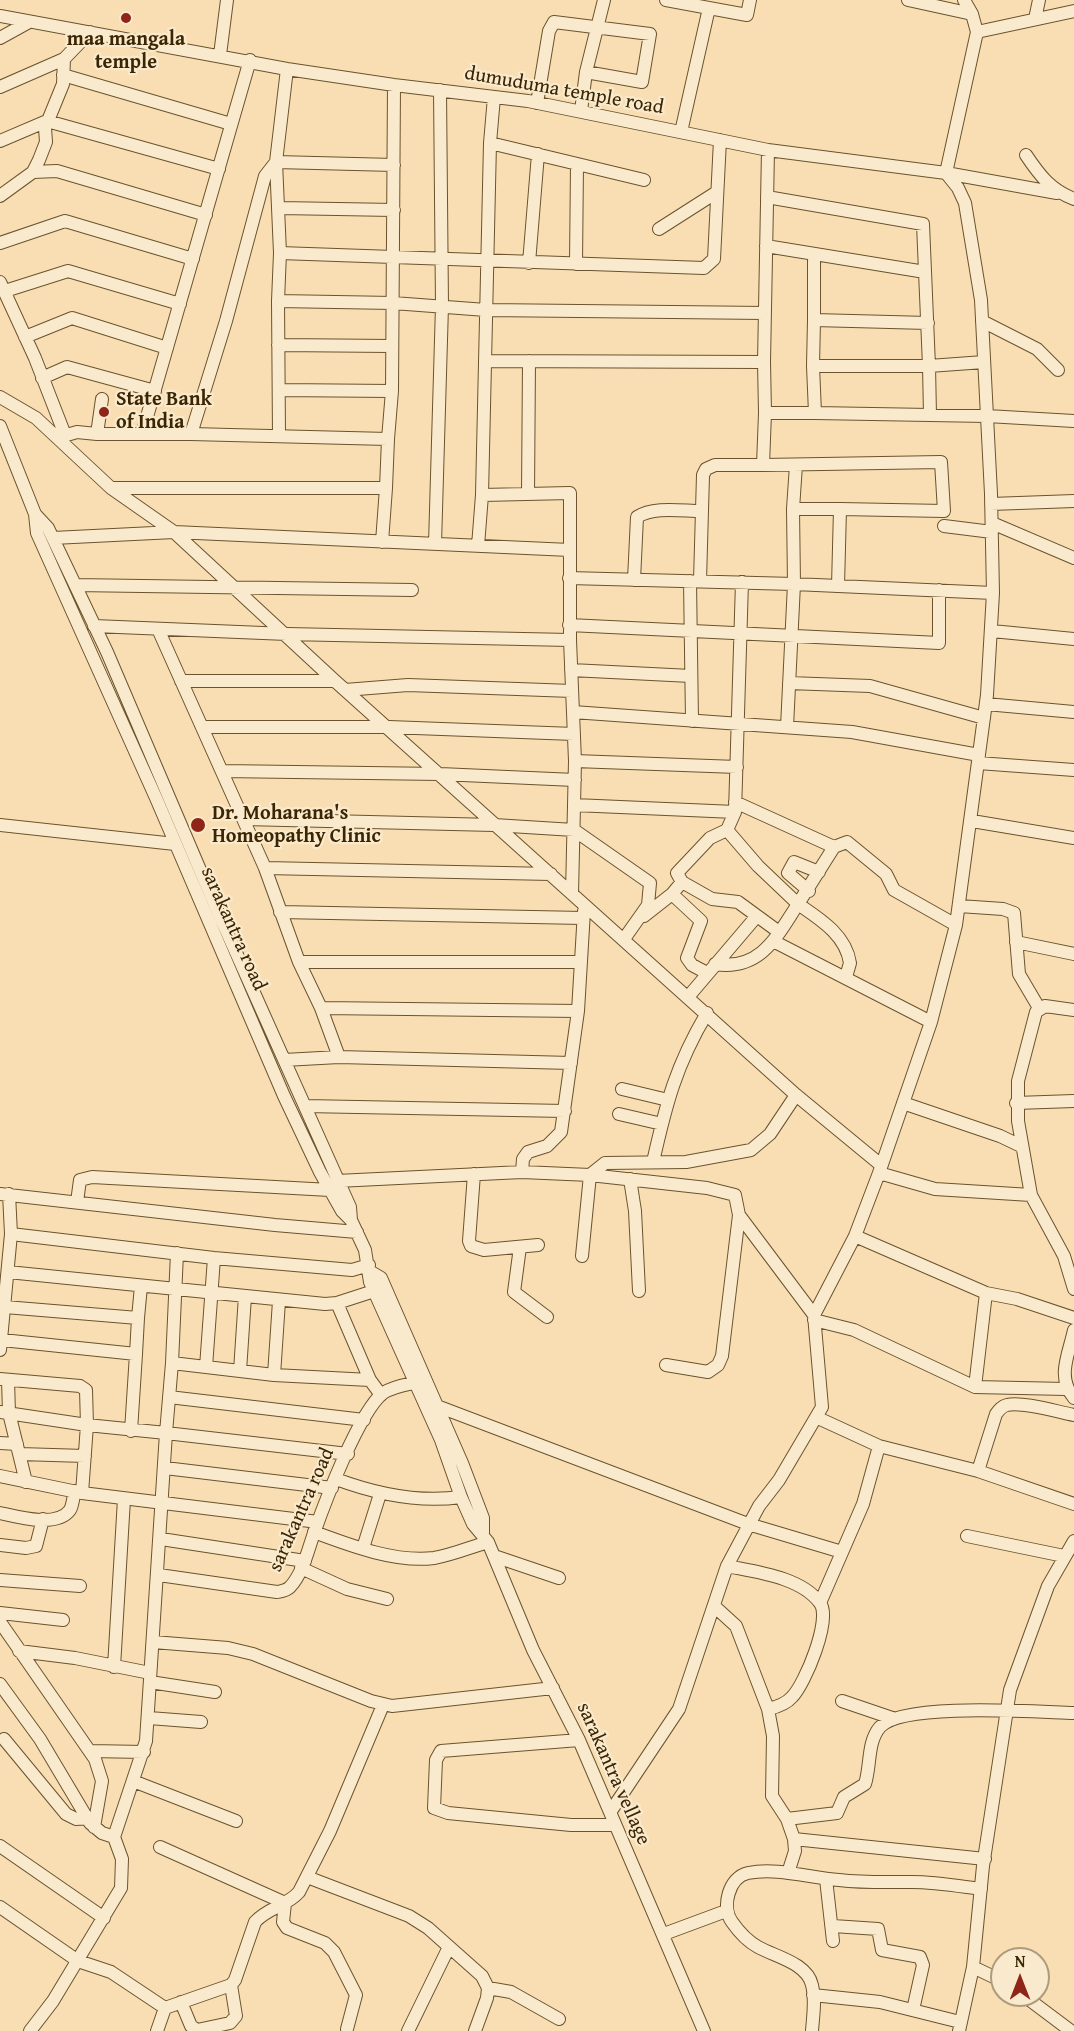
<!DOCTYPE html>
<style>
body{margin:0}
#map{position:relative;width:1074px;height:2031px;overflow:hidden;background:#f8deb2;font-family:"Gentium Book Plus",serif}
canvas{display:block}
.north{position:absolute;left:990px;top:1947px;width:60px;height:60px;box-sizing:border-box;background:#faeacd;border:2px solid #ae9b7c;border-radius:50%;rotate:0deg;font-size:16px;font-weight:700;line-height:24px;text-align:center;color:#3b2502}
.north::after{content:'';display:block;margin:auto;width:21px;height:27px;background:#8f2418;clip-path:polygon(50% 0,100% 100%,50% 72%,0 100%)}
</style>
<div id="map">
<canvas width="1074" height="2031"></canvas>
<div class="north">N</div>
</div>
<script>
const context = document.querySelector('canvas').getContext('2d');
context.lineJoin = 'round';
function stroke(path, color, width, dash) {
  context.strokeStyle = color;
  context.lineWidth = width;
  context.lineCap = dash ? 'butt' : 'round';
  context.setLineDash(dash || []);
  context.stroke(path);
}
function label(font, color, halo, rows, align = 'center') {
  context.font = font + ' "Gentium Book Plus",serif';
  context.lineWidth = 4.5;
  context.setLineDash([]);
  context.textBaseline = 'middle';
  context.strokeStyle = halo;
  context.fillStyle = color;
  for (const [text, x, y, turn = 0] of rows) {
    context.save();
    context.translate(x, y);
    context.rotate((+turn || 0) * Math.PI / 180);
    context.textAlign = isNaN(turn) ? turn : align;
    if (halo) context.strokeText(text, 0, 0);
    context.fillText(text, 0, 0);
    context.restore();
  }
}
const minor = new Path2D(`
 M666 0 747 15 750 0
 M908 0 972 14
 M0 16 287 69 394 85 528 101 768 150 946 173 977 32 972 14 964 0
 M1035 19 1039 0
 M977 32 1074 11
 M0 38 29 22
 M220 55 227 0
 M63 75 231 124
 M0 87 64 59
 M494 97 490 143 482 495 570 493V640L575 761 572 894
 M537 103 549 31 554 22 650 34 642 82 586 72
 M581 111 586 72 604 0
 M681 132 709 8
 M0 141 47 121 219 169
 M490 143 644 180
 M1026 155C1040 176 1051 190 1074 199
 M33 172 57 171 206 215
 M946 173 1057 193
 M0 196 33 172 39 160 46 142 45 128 63 84 64 59 90 32
 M767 197 923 224 929 366 984 362
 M280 208 394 210
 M659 229 717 192
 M0 243 65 221 193 259
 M766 246 925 272
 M280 253 704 268 714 259 720 140
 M814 254V320L928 323
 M529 263 538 154
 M576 264 577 164
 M0 282 35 358 65 435
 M5 291 68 271 180 304
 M278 301 393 303 486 310 765 313
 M814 320 813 366H929L930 415
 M982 321 1037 349 1058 370
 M25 337 72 318 167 348
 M278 345 392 346
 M485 361 764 362 768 150
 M764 362 765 413
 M813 366 815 413 987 416 1074 421
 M42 378 67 367 155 391
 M279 390 392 391
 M0 397 36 418 111 488 174 532 335 681 796 1095 881 1165
 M815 413H765L763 465 941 462 944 511 840 509 838 586
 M0 426 35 514 37 533 156 798 284 1096 320 1172 342 1211 351 1220
 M97 434H191L226 321 265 176 276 162 394 165
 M142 434 250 60
 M191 434 388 439 392 391 394 85
 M279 436 278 301 280 253 276 162 287 69
 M60 437 77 432 97 434 102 399
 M111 488H386L382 542
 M386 488 388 439
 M528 494 529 361
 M991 504 1074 501
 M793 509 796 465
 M35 514 48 528 107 652 221 919 350 1207 351 1220 365 1250 370 1282 441 1440 461 1497 473 1524 488 1542 533 1650 579 1740 704 2031
 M992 523 1074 558
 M944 526 992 532
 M53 538 174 532 570 550
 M435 544 442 306 440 90
 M478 546 482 495
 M569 578 794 584 993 593
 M634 580 637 517C654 506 682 511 701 511
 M690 581 692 721
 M700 581 703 475 706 469 715 465H763
 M75 585 412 590
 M569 625 939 643V590
 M94 626 287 634 570 640
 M158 629 265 868 299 962 321 1008 339 1057 571 1063
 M992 631 1074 639
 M571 670 691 676
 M181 681H335
 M789 683 870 686 984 718
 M345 690 408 685 572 691
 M986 704 1074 712
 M573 712 852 732 979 755
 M202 727H389L574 734
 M787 727 794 584 793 509H840
 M575 761 737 767
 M978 763 1074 770
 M222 771 440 774 575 780
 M735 802 834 847 798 904C820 919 846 935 850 963L846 977
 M574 805 735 812 742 582
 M244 819 494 825 574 830 650 883 648 905 624 939
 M972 821 1074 838
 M0 825 175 844
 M834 847 847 842 886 874 894 890 956 925
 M265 868 551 874
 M682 882 712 899 738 902 779 932
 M809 891 788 873 794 862 819 872
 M672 894 701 921 687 958 692 965 707 973
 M959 906 1003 909 1014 913 1019 974 1039 1008
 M280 912 583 918
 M644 916 672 894 682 882 677 873 710 838 727 830
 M775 942 931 1022
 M1016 942 1074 954
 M299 962H581
 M715 964C761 971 777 936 798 904L758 866 727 830 735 812
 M688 997 756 917
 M321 1008 578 1011
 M1074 1010 1045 1006 1036 1012 1018 1081V1121L1031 1195 1064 1256 1074 1289
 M284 1060 339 1057
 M622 1089 668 1100
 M903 1103 1000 1136 1021 1146
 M1016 1103 1074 1101
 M305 1106 565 1111
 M619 1114 662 1124
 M653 1162C666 1104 676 1065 707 1013
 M522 1172 523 1159 528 1152 547 1146 561 1132 578 1011 584 911
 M879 1173 935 1189 1031 1195
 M474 1174 469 1241 471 1246 484 1250 538 1245
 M630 1179 635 1211 639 1291
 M337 1181 522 1172 590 1175 707 1188 735 1195 739 1215 722 1356 718 1365 708 1372 666 1365
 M0 1194 275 1225 357 1232
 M9 1194 11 1234 214 1258 352 1270 369 1265
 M77 1202 80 1180 92 1177 330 1190
 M739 1215 814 1315
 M855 1236 986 1293 1017 1299 1074 1318
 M520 1247 514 1292 547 1317
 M582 1256 590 1175 605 1163 686 1162 751 1150 770 1134 796 1095
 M8 1272 325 1304 337 1303 374 1291
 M371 1272 381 1278 462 1463 483 1518V1533
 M337 1303 370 1380 381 1395
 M5 1307 138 1318 141 1286
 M814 1320 854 1330 975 1387 1066 1389
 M1074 1330C1069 1354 1056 1377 1074 1398
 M2 1340 136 1354 138 1318
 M0 1350 11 1234
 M172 1363 177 1253
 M206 1367 214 1258
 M240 1371 245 1296
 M274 1375 279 1301
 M0 1379 80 1386 86 1390 87 1425 82 1493
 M8 1380 9 1413 26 1482
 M975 1387 986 1293
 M169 1397 364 1420
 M437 1406 748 1524 842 1552
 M0 1412 87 1425 166 1433 172 1363 274 1375 370 1380
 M818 1418 879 1446 978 1471 1074 1504
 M131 1431 136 1354
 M0 1443 17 1444
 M20 1454 85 1456
 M165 1468 332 1488
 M978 1471 996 1414C999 1410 1002 1406 1007 1405 1022 1401 1058 1412 1074 1415
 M0 1476 82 1493 318 1522
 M336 1479C376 1494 418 1503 461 1497
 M0 1513C18 1517 57 1528 70 1510 73 1505 73 1497 75 1491
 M314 1532C349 1545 395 1563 434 1558 452 1555 471 1547 488 1542
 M967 1536 1064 1556
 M161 1539 305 1561
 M0 1545 26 1548 36 1546 43 1519
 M363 1548 380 1494
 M494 1556 559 1578
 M727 1566C756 1572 801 1577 820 1603 832 1619 805 1684 792 1697 786 1704 777 1707 768 1709
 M301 1568 347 1589 387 1599
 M159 1575 277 1592C282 1591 286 1591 290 1587 303 1573 308 1550 314 1533 325 1502 359 1412 383 1393 392 1387 403 1385 413 1383
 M0 1580 80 1586
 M820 1603 863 1504 879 1446
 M714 1606 736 1626 768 1709 773 1736 772 1796 787 1819 794 1839 795 1851 788 1873
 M0 1613 63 1620
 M0 1622 95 1759 102 1781 94 1827
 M153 1642 228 1648 253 1654 371 1701 392 1706 553 1688
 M19 1651 75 1658 150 1673
 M114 1667 124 1499
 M150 1682 215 1692
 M0 1684 40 1739 90 1823 102 1833 114 1837
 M842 1701 892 1718
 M149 1718 201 1722
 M4 1739 66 1814 76 1819 87 1818
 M579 1740 441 1751 436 1760 434 1808 448 1813 571 1825H615
 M90 1751 144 1752
 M133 1781 236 1821
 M611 1811 679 1709 727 1566 759 1506 779 1480 822 1407 814 1315 855 1236 879 1173 931 1022 956 925 987 695 993 593 991 494 981 300 965 203 958 188 946 173
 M787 1819 837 1813 844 1797 865 1784C871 1765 867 1742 880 1727 902 1702 1037 1712 1074 1713
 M794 1839 985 1859
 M0 1846 104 1918
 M160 1847 285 1903 283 1922 287 1928 325 1943 334 1952 356 1995 347 2029
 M307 1877 409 1916 428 1928 482 1976 488 1988 487 1998 475 2031
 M826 1879 833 1941
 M0 1907 78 1961 111 1972 165 2008
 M833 1926 878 1929 882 1950 920 1957 923 1965 913 2010
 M664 1934 726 1911
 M973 1967 1002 1981
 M488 1988 511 1992 559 2019
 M813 1995 880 2002 960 2022
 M1023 1995 1071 2031
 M181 2002 191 2026 197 2030 230 2023 236 2016 231 1985
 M30 2031 53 2001 121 1888 122 1859 114 1837 146 1741 166 1433 348 1454
 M157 2031 165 2008 231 1985 235 1980 255 1922C267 1908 287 1906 299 1892L330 1831 383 1705
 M408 2031 449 1947
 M812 2031C813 2016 816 2000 812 1985 807 1963 776 1957 758 1947 747 1941 739 1932 732 1922 721 1907 729 1877 748 1873 777 1867 810 1878 839 1880 864 1883 888 1882 912 1882 935 1882 958 1886 981 1889
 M959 2031 973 1967 983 1866 1010 1690 1048 1586 1074 1541`);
stroke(minor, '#6a532e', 14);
stroke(minor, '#faeacd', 12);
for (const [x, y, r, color] of [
 [126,18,6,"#8f2418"],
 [104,412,6,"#8f2418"],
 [198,825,8,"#8f2418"]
]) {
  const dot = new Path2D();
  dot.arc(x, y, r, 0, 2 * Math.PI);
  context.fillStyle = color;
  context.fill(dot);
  stroke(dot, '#faeacd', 2);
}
label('bold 20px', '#3b2502', '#faeacd', [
 ["maa mangala",126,40,"center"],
 ["temple",126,63,"center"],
 ["State Bank",116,400],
 ["of India",116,423],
 ["Dr. Moharana's",212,814],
 ["Homeopathy Clinic",212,837]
], 'left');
label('20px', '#3b2502', '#faeacd', [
 ["dumuduma temple road",564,91,10],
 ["sarakantra road",233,929,66],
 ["sarakantra road",302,1510,-66],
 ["sarakantra vellage",613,1774,66]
]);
</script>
